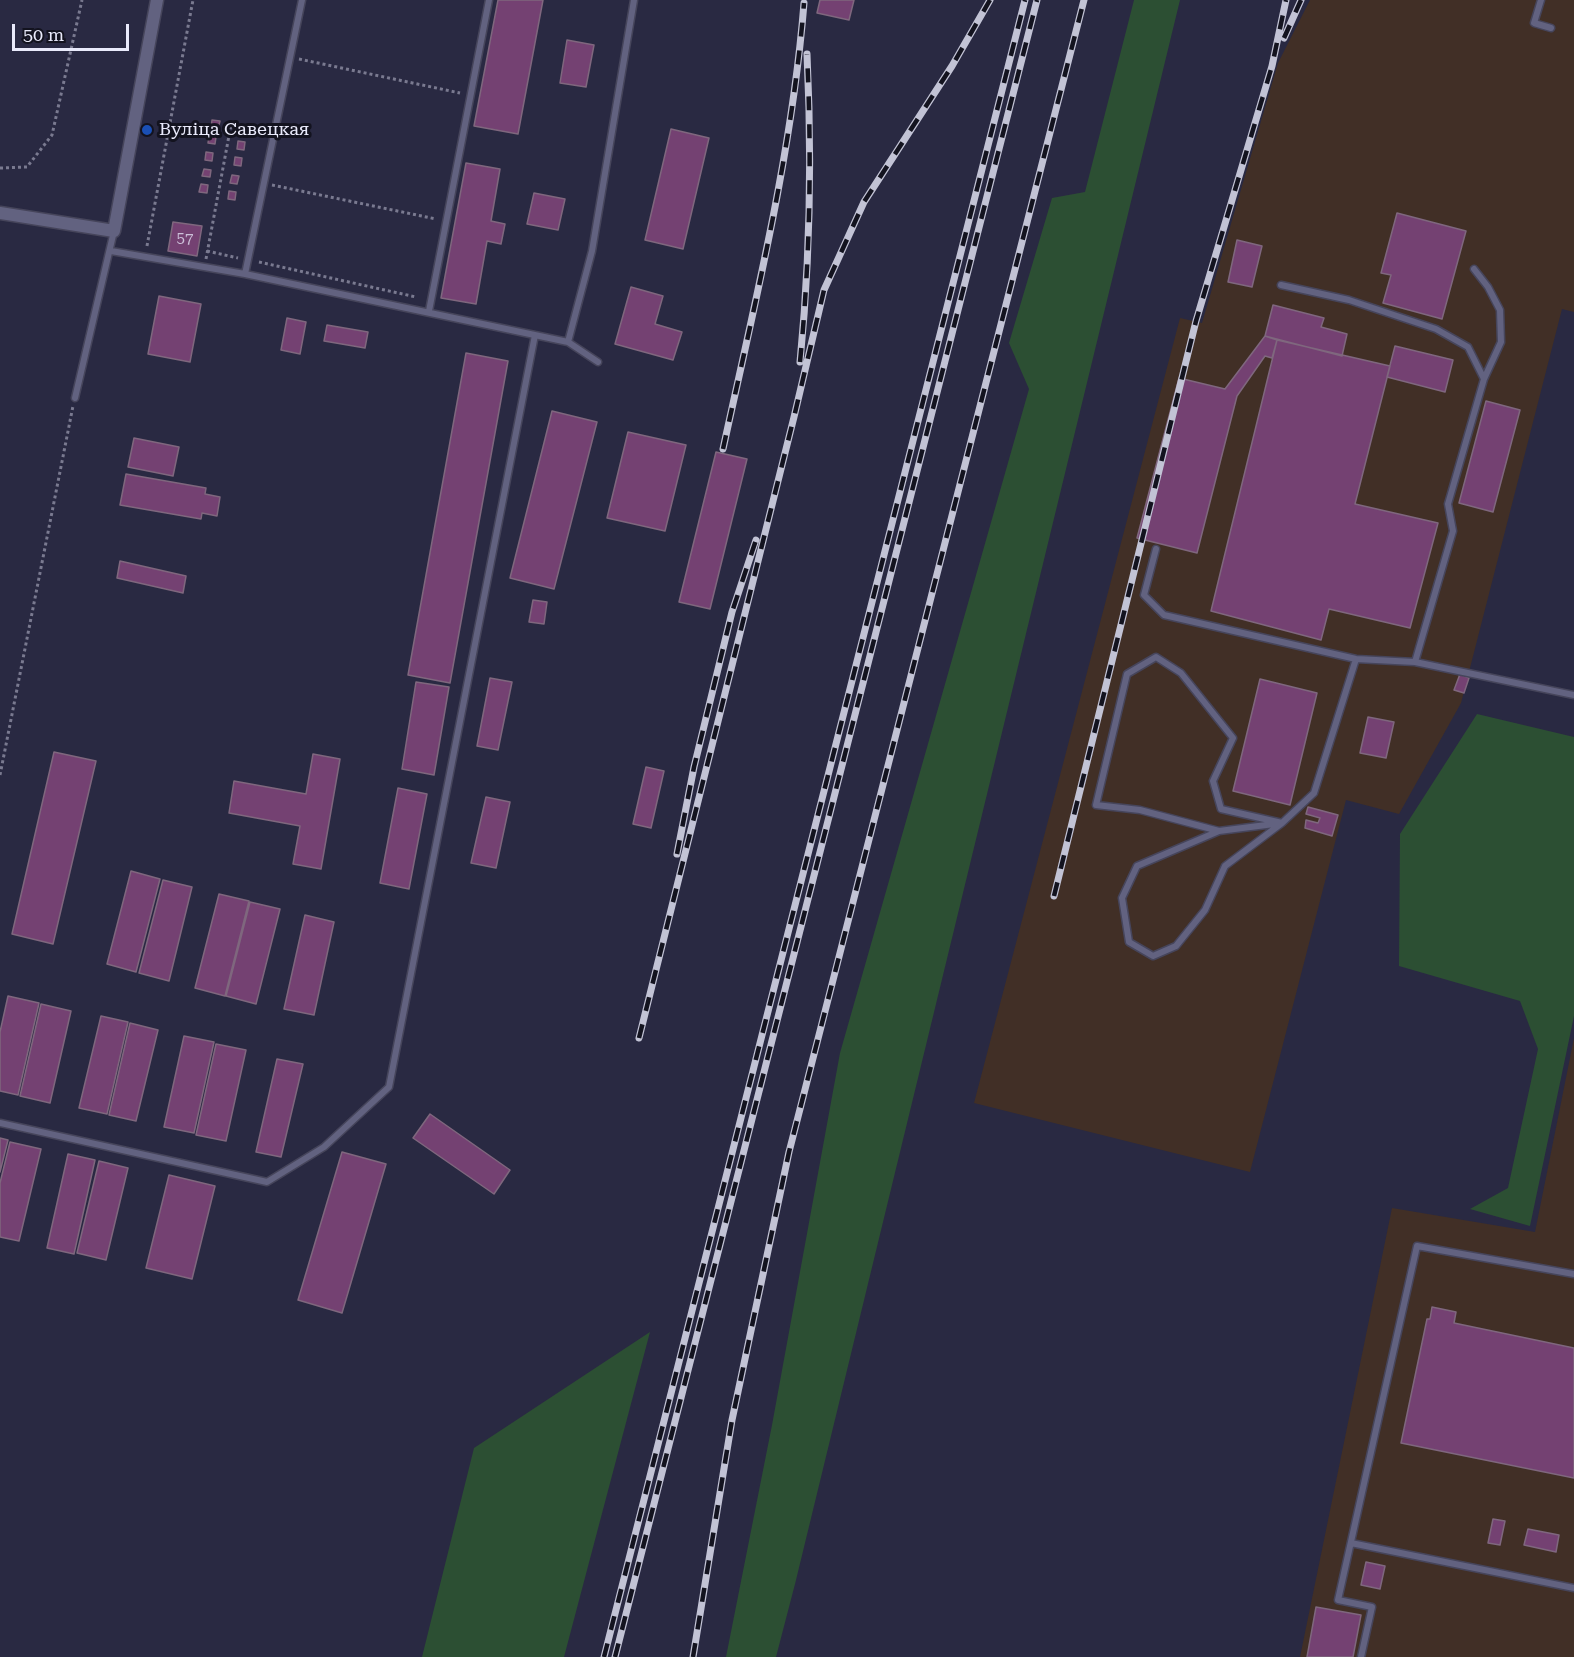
<!DOCTYPE html>
<meta charset="utf-8">
<style>
body{margin:0}
#map{position:relative;width:1574px;height:1657px;overflow:hidden;background:#292942;font-family:"Roboto Serif",serif}
canvas{display:block}
.scale{position:absolute;left:12px;top:24px;width:117px;height:27px;box-sizing:border-box;border:3px solid #e9eafb;border-top:0;padding-left:8px;font-size:18px;line-height:21px;white-space:nowrap;color:#e9eafb;-webkit-text-stroke:4px #13131f;paint-order:stroke}
</style>
<div id="map">
<canvas width="1574" height="1657"></canvas>
<div class="scale">50 m</div>
</div>
<script>
const context = document.querySelector('canvas').getContext('2d');
context.lineJoin = 'round';
function fillPath(path, color) {
  context.fillStyle = color;
  context.fill(path, 'evenodd');
}
function stroke(path, color, width, dash) {
  context.strokeStyle = color;
  context.lineWidth = width;
  context.lineCap = dash ? 'butt' : 'round';
  context.setLineDash(dash || []);
  context.stroke(path);
}
function label(font, color, halo, rows, align = 'center') {
  context.font = font + ' "Roboto Serif",serif';
  context.lineWidth = 6;
  context.setLineDash([]);
  context.textBaseline = 'middle';
  context.strokeStyle = halo;
  context.fillStyle = color;
  for (const [text, x, y, turn = 0] of rows) {
    context.save();
    context.translate(x, y);
    context.rotate((+turn || 0) * Math.PI / 180);
    context.textAlign = isNaN(turn) ? turn : align;
    if (halo) context.strokeText(text, 0, 0);
    context.fillText(text, 0, 0);
    context.restore();
  }
}
fillPath(new Path2D(`
 M1310 0H1574V312L1562 309 1461 703 1399 814 1346 800 1250 1172 974 1103 1180 318 1202 323 1278 63Z
 M1574 1038V1657H1300L1392 1208 1535 1232Z`), '#412f26');
fillPath(new Path2D(`
 M1134 0H1180L795 1584 776 1657H726L772 1425 840 1053 1029 389 1009 343 1052 198 1085 192Z
 M1477 714 1574 737V1016L1530 1226 1470 1209 1508 1188 1538 1049 1520 1001 1399 966 1400 834Z
 M650 1332 564 1657H422L474 1448Z`), '#2c4f33');
const building = new Path2D(`
 M498 0H543L518 134 474 126Z
 M820 0H854L849 20 817 13Z
 M567 40 594 45 586 87 560 83Z
 M212 120 220 121 218 129 211 128Z
 M240 125 248 126 246 134 239 133Z
 M671 129 709 138 683 249 645 240Z
 M209 136 216 137 215 144 208 143Z
 M238 141 245 142 244 150 237 149Z
 M206 152 213 153 212 161 205 160Z
 M235 157 242 158 241 166 234 165Z
 M466 163 500 169 491 221 505 224 501 244 487 241 476 304 441 298Z
 M204 169 211 170 210 177 202 176Z
 M232 175 239 176 237 184 230 183Z
 M201 184 208 185 207 193 199 192Z
 M229 191 236 192 235 200 228 199Z
 M534 193 565 199 558 230 527 224Z
 M1397 213 1466 231 1442 319 1383 303 1391 275 1381 273Z
 M173 222 202 226 197 256 168 251Z
 M1237 240 1262 246 1252 287 1228 282Z
 M631 287 663 296 655 324 682 332 673 360 615 344Z
 M159 296 201 304 190 362 148 354Z
 M1273 305 1324 318 1321 327 1347 334 1342 356 1265 336Z
 M287 318 306 322 300 354 281 350Z
 M327 325 368 332 365 348 324 341Z
 M1265 336 1277 340 1272 358 1265 356 1237 396 1197 553 1137 538 1179 378 1225 389Z
 M1277 340 1390 366 1355 504 1438 523 1410 628 1329 609 1321 640 1211 611Z
 M1395 346 1453 360 1445 392 1387 377Z
 M466 353 508 361 450 683 408 675Z
 M1486 401 1520 410 1493 512 1459 503Z
 M552 411 597 422 554 589 510 578Z
 M628 432 686 445 665 531 607 518Z
 M134 438 179 447 173 476 128 467Z
 M716 452 747 459 710 609 679 602Z
 M126 474 206 488 205 494 220 497 217 516 202 513 201 519 120 505Z
 M120 561 186 576 183 593 117 578Z
 M533 600 547 602 544 624 529 622Z
 M1460 674 1469 678 1464 693 1454 690Z
 M490 678 512 682 498 750 477 746Z
 M1260 679 1317 693 1290 805 1233 791Z
 M416 682 449 687 434 775 402 769Z
 M1368 717 1394 722 1386 758 1360 753Z
 M54 752 96 761 53 944 12 934Z
 M313 754 340 759 321 869 293 864 300 826 229 813 234 781 306 794Z
 M646 767 664 771 651 828 633 824Z
 M398 788 427 794 409 889 380 883Z
 M486 797 510 802 496 868 471 863Z
 M1308 807 1338 815 1332 836 1305 828 1306 820 1318 823 1320 818 1306 814Z
 M131 871 160 879 136 972 107 964Z
 M163 880 192 887 169 981 139 973Z
 M219 894 249 901 225 996 195 988Z
 M250 902 280 909 256 1004 226 996Z
 M305 915 334 922 314 1015 284 1009Z
 M8 996 39 1003 18 1095 0 1091V1032Z
 M41 1004 71 1011 50 1103 20 1096Z
 M101 1016 128 1022 107 1114 79 1108Z
 M130 1023 158 1030 136 1121 109 1115Z
 M184 1036 214 1042 194 1133 164 1127Z
 M216 1044 246 1050 226 1141 196 1135Z
 M277 1059 303 1064 281 1157 256 1152Z
 M430 1114 510 1170 494 1194 413 1138Z
 M0 1138 8 1140 0 1172Z
 M10 1142 41 1149 19 1241 0 1237V1183Z
 M342 1152 386 1164 342 1313 298 1300Z
 M68 1154 95 1160 74 1254 47 1248Z
 M99 1161 128 1168 106 1260 77 1253Z
 M169 1175 215 1186 192 1279 146 1268Z
 M1432 1307 1456 1312 1454 1323 1574 1348V1478L1401 1443 1427 1319H1430Z
 M1493 1519 1505 1521 1500 1545 1488 1543Z
 M1528 1529 1559 1535 1556 1552 1524 1545Z
 M1366 1562 1385 1566 1380 1589 1361 1585Z
 M1316 1607 1361 1615 1353 1657H1307Z`);
fillPath(building, '#744172');
stroke(building, '#7f677e', 1.5);
const lane = new Path2D(`
 M1541 0 1534 23 1551 28
 M111 251 245 274 568 342 598 362
 M1474 269 1488 287 1500 310 1501 342 1484 379 1448 504 1453 531 1415 662 1574 695
 M245 274 302 0
 M1281 285 1349 300 1436 329 1468 347 1484 379
 M429 311 489 0
 M568 342 592 251 634 0
 M75 398 114 231
 M1156 549 1144 595 1164 615 1356 659 1415 662
 M1219 831 1140 810 1096 805 1127 674 1156 657 1181 673 1233 738 1213 781 1221 809 1282 823 1225 866 1205 910 1176 946 1153 956 1129 942 1122 898 1137 866 1219 831 1282 823 1314 793 1356 659
 M0 1123 267 1182 324 1147 389 1087 535 335
 M1351 1543 1574 1588
 M1361 1657 1372 1607 1338 1600 1417 1246 1574 1274`);
const street = new Path2D(`
 M0 213 114 231 157 0`);
stroke(lane, '#46455b', 9);
stroke(street, '#46455b', 15);
stroke(new Path2D(`
 M299 59 460 93
 M0 168 27 167 52 135 82 0
 M272 185 436 219
 M147 246 193 0
 M207 251 238 258
 M206 259 231 125
 M259 262 416 297
 M0 775 73 406`), '#7a7a90', 3, [3, 3]);
stroke(lane, '#626280', 6);
stroke(street, '#626280', 12);
const rail = new Path2D(`
 M1284 38 1301 0
 M800 362C810 260 812 157 807 54
 M723 449C755 302 792 154 804 3
 M677 854 694 767 732 612 756 540
 M1054 896 1196 321 1272 66 1286 0
 M639 1038 794 417 824 290 864 202 952 66 990 0
 M604 1657 1025 0
 M615 1657 1037 0
 M693 1657 732 1420 789 1152 1084 0`);
stroke(rail, '#c2c3d5', 7);
stroke(rail, '#13131f', 4.5, [14]);
for (const [x, y, r, color] of [
 [147,130,6,"#1a4fb4"]
]) {
  const dot = new Path2D();
  dot.arc(x, y, r, 0, 2 * Math.PI);
  context.fillStyle = color;
  context.fill(dot);
  stroke(dot, '#13131f', 2);
}
label('15px', '#ccc0d9', null, [
 ["57",185,239]
]);
label('18px', '#e9eafb', '#13131f', [
 ["Вуліца Савецкая",159,130]
], 'left');
</script>
